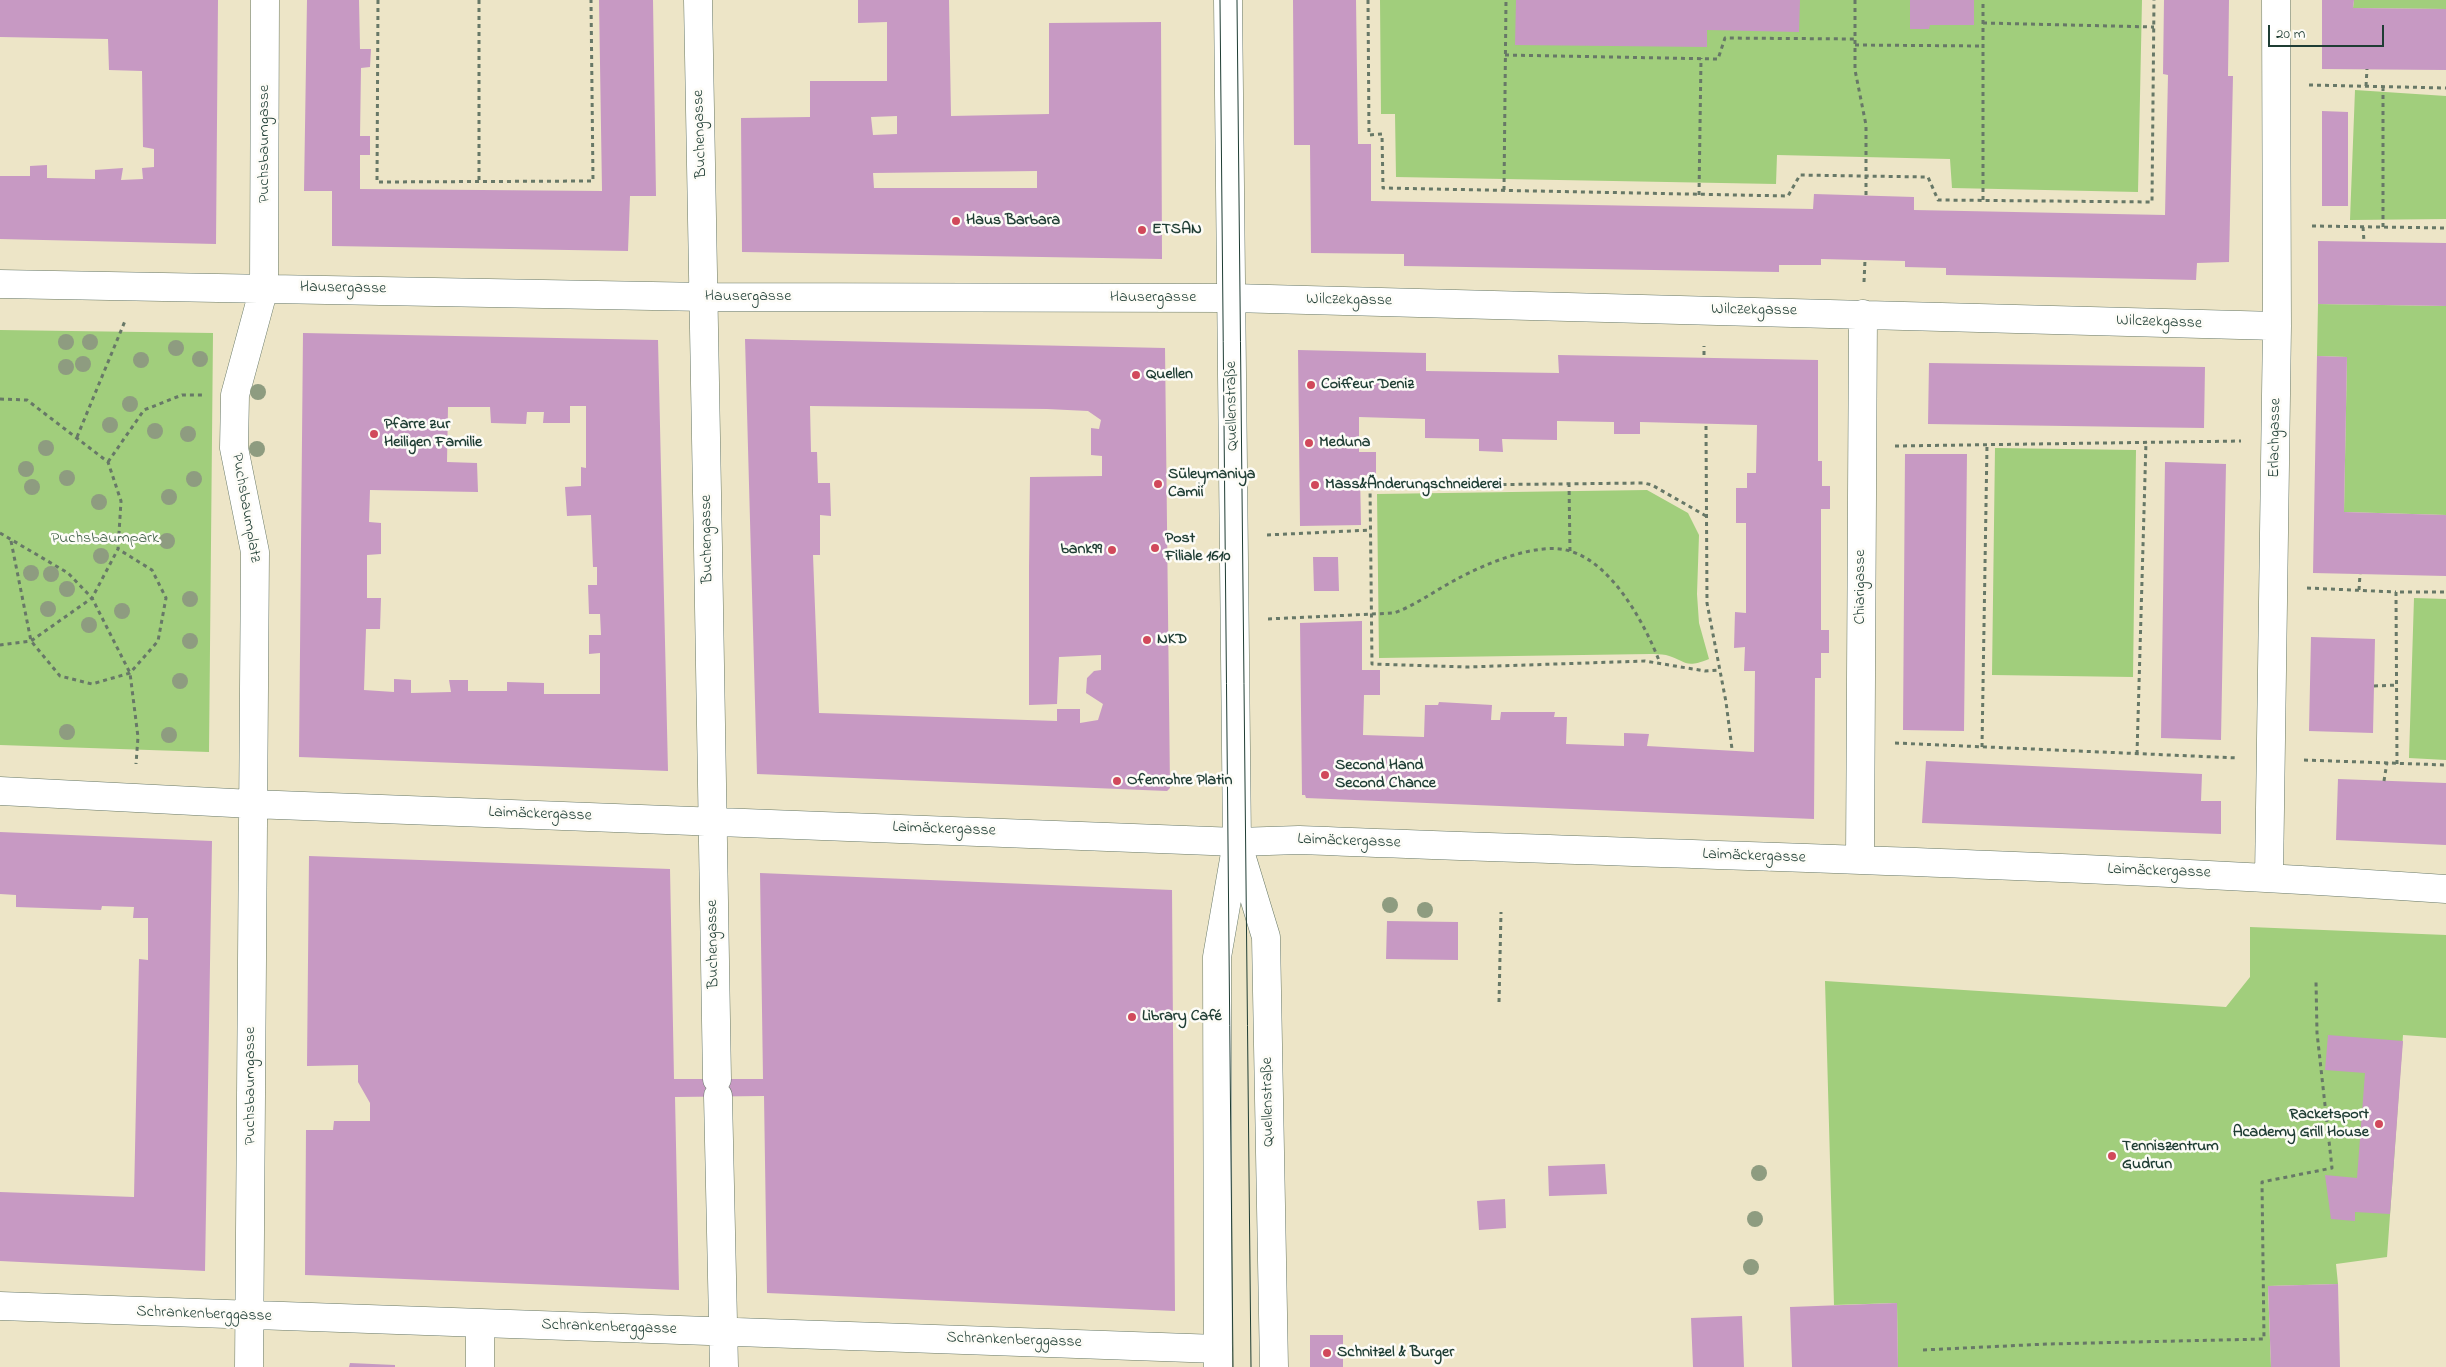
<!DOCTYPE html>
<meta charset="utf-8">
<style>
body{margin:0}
#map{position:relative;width:2446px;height:1367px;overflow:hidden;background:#ede5c7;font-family:"Indie Flower",sans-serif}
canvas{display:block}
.scale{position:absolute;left:2268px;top:25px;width:116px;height:22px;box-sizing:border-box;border:2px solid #1f3d34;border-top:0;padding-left:6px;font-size:15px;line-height:18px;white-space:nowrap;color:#1f3d34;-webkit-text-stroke:4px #fdfcf7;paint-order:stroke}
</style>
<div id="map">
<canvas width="2446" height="1367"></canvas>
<div class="scale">20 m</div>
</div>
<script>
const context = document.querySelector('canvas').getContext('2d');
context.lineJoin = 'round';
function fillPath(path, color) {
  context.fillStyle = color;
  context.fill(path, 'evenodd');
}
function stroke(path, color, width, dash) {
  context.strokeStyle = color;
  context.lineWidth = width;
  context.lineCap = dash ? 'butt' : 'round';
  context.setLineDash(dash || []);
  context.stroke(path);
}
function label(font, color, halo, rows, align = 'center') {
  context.font = font + ' "Indie Flower",sans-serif';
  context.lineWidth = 5;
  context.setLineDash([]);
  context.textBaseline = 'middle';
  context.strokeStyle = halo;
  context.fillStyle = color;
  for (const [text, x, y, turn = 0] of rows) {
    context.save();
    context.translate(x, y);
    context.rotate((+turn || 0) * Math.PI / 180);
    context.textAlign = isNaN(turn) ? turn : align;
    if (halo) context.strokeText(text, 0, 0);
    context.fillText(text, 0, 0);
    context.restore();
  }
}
fillPath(new Path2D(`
 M1380 0H2142L2138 192 1952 188 1950 159 1777 155 1776 184 1396 177 1395 114H1381Z
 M2354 0H2446V9L2353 8Z
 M2355 90 2446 96V219L2350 220Z
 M2318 304 2446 306V515L2344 512 2347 357 2317 356Z
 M0 330 213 333 209 752 0 745Z
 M1995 448 2136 450 2133 677 1992 675Z
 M1647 490 1688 513 1699 535 1697 594 1699 623 1709 659C1684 669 1687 661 1666 655 1661 654 1655 654 1650 654L1379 658 1377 494Z
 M2414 598 2446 599V760L2409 758Z
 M2250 927 2446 935V1038L2403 1035 2387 1257 2336 1264 2338 1284 2268 1286 2271 1367H1898L1897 1303 1834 1305 1825 981 2226 1007 2250 977Z`), '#a1ce7c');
fillPath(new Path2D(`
 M0 0H218L216 244 0 239V176H30V166L47 165V178L95 179V170L123 168 121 180 143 179 142 168 154 167V149L143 147 142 71 109 70 108 39 0 37Z
 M307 0H359L360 49H371L370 67 361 68 360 136H370V155H360V189L602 191 599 0H653L656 196H630L628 251 332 246V191H304Z
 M858 0H949L951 116 1049 114V23L1161 22 1162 259 742 252 741 118 810 117V81H887V22L858 23ZM897 116V134L873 135 871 117ZM1037 171V188H874L873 173Z
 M1293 0H1356L1358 144H1371V201L1813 209 1814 194 1914 197V210L2165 215 2168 75 2163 74 2164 0H2229L2228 76H2233L2229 262 2197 263 2196 280 2150 279 1946 275V268L1905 267V261L1821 259V265H1779V272L1404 266V254L1311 253 1310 145H1294Z
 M1516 0H1800L1799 32 1707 30V47L1515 45Z
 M1910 0H1974V25H1930L1929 29H1910Z
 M2322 0H2354L2353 8 2446 9V70L2322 69Z
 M2322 111 2348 112V206H2322Z
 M2318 241 2446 243V306L2318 304Z
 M303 333 658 340 668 771 299 757ZM570 406H586V468L581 467V486L565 487 567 516 591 515 593 567H597V585H588L589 614H600L601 635H589V654L600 653V694H544V683L507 682V691H468V680H449L451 692 411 693V680L394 679V692L364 690 366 629H380L381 598H367V555L381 554V523L369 522 370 490 478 492 477 463 447 462 448 407H490L491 423 526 424 527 412H544L543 423H570Z
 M745 339 1165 348 1170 788 1167 791 757 774ZM810 406 1047 409 1088 411 1101 420 1099 429 1091 428V455L1102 456V476L1030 477 1029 567V705L1057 704 1059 657 1101 655V670L1094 671 1087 678 1086 693 1103 704 1098 720 1080 723V709H1057V721L819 713 813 555H820V515L831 516 830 483H818L817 452H811Z
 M1298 350 1426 353V371L1559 373 1558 355 1818 360V461H1822V486H1830V509H1821V630H1829V653H1821V678H1815L1814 819 1306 798 1305 795H1302L1300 623 1362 621V670H1380V695H1364L1363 735 1424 737 1425 705H1438L1439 702 1492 705 1491 720H1500L1501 712H1555L1554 717H1567L1566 744 1624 746V733L1649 734 1647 746 1754 752 1755 671H1744L1745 647 1734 648 1735 612 1746 613V523H1736V488H1747V473H1756L1757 425 1640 422V434H1614V422L1557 421V440L1502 439 1503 452 1479 451V439L1425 438V419L1359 417V452H1376V476L1360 475 1361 525 1300 526Z
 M2317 356 2347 357 2344 512 2446 515V576L2313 573Z
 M1929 363 2205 367 2204 428 1928 424Z
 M1905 454H1967L1964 731 1903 730Z
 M2165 462 2226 464 2221 740 2161 738Z
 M1313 557H1338L1339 591H1314Z
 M2311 637 2375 639 2373 733 2309 731Z
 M1926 761 2202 774 2201 801H2221V834L1922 823Z
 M2338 779 2446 783V845L2336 840Z
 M0 832 212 841 205 1271 0 1261V1192L134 1197 139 959 148 960V918H133L134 907 102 906 101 910 16 907V895L0 894Z
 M309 856 670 869 674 1079H763L760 873 1172 890 1175 1311 767 1293 764 1096 675 1097 679 1290 305 1275 306 1130H333L334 1121H370V1103L358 1082V1065L307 1066Z
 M1387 921 1458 922V960L1386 959Z
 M2328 1035 2403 1041 2390 1214 2355 1212V1221L2331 1219 2325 1175 2357 1178 2365 1073 2325 1070Z
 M1605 1164 1607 1194 1549 1196 1548 1166Z
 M1505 1199 1506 1228 1479 1230 1477 1201Z
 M2338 1284 2340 1367H2271L2268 1286Z
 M1897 1303 1898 1367H1792L1790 1307Z
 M1742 1316 1744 1367H1693L1691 1318Z
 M1310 1335H1343V1367H1310Z
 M350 1363 395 1365V1367H349Z`), '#c799c3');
const minor = new Path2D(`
 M698 0C707 360 709 719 717 1079
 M0 284 706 297 1232 298 2277 326
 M0 791 252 804 1237 842 1299 840C1682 855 2064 863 2446 889
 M1860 860 1863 314
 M2269 877 2277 326 2276 0
 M718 1096 724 1367
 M0 1306 1218 1349
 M480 1324V1367
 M249 1367 255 552 234 448 235 395 264 288 265 0`);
const tertiary = new Path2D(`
 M1238 845 1266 937 1274 1367
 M1218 1367 1217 957 1237 842 1228 0`);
stroke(minor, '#677867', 29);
stroke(tertiary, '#677867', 29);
stroke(new Path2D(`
 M378 0 377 182 593 181 591 0
 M479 0V181
 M1368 0 1369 135 1382 134 1383 188 1788 196 1800 175 1928 177 1938 200 2152 202 2154 0
 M1855 0V70L1866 125V195
 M1983 23 2154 27
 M1855 45 1983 46
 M1505 55 1718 59 1725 38 1855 39
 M2309 85 2446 88
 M2366 86 2367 69
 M1504 190 1506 0
 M1699 195 1701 58
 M1983 200V0
 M2312 226 2446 228
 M2363 227 2364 242
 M2383 227V87
 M1864 282 1865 260
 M1704 355V346
 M0 399 27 400 108 462 121 501 118 549 92 598 31 641 0 645
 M1706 426 1707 603 1726 702 1732 749
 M77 437 125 321
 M1895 446 2241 441
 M108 462 144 410 182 395H202
 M1569 483 1570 551
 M1706 516 1652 485 1644 483 1370 486 1372 664 1467 667 1645 661 1705 671 1719 670
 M0 533 68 573 92 598 130 673 138 737 136 764
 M1267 535 1371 530
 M11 541 31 641 60 676 92 684 130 673 158 641 166 598 152 570 118 549
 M2307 588 2396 592
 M2359 590 2360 574
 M1268 619 1394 613C1416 605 1436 590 1457 579 1485 564 1538 541 1570 551 1613 564 1645 624 1660 663
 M2374 686 2397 685
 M1895 743 2238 758
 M1982 747 1987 445
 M2137 754 2146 442
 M2304 760 2446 765
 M2397 764 2396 592H2446
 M2384 781 2387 762
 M1499 1002 1501 912
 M1923 1350 2047 1344 2264 1339 2262 1182 2332 1168 2317 1033 2316 981`), '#677867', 3, [4, 4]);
stroke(minor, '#fff', 28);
stroke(tertiary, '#fff', 28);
stroke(new Path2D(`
 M1220 0 1233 1367
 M1237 0 1251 1367`), '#1f3d34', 1);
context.fillStyle = '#8e9c80';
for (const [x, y] of [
 [66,342],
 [90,342],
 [176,348],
 [200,359],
 [141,360],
 [83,364],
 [66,367],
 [258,392],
 [130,404],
 [110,425],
 [155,431],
 [188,434],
 [46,448],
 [257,449],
 [26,469],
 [67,478],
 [194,479],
 [32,487],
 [169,497],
 [99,502],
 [167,541],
 [101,556],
 [31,573],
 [51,574],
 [67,589],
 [190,599],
 [48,609],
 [122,611],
 [89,625],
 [190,641],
 [180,681],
 [67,732],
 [169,735],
 [1390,905],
 [1425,910],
 [1759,1173],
 [1755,1219],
 [1751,1267]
]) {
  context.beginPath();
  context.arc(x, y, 8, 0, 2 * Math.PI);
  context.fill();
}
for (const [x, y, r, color] of [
 [956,221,5,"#d1495b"],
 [1142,230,5,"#d1495b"],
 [1136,375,5,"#d1495b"],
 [1311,385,5,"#d1495b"],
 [374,434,5,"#d1495b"],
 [1309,443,5,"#d1495b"],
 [1158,484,5,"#d1495b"],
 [1315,485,5,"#d1495b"],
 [1155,548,5,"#d1495b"],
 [1112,550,5,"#d1495b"],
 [1147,640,5,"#d1495b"],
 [1325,775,5,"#d1495b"],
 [1117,781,5,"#d1495b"],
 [1132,1017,5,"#d1495b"],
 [2379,1124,5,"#d1495b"],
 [2112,1156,5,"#d1495b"],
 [1327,1353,5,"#d1495b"]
]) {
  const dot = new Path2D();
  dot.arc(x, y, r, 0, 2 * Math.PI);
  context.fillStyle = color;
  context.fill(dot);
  stroke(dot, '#fdfcf7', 2);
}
label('16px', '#1f3d34', '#fdfcf7', [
 ["Buchengasse",701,134,-92],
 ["Puchsbaumgasse",265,144,-90],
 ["Hausergasse",343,289,1],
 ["Hausergasse",748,297],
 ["Hausergasse",1153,298],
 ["Wilczekgasse",1349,301,1],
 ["Wilczekgasse",1754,311,1],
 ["Wilczekgasse",2159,323,2],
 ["Quellenstraße",1233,406,-91],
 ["Erlachgasse",2276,438,-89],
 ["Puchsbaumplatz",245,508,80],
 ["Buchengasse",708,539,-91],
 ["Chiarigasse",1861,587,-90],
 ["Laimäckergasse",540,815,2],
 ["Laimäckergasse",944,830,2],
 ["Laimäckergasse",1349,842,2],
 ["Laimäckergasse",1754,857,2],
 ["Laimäckergasse",2159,872,2],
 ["Buchengasse",714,944,-91],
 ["Puchsbaumgasse",251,1086,-90],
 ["Quellenstraße",1269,1102,-91],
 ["Schrankenberggasse",204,1315,2],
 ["Schrankenberggasse",609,1328,2],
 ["Schrankenberggasse",1014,1341,2]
]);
label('bold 16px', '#1f3d34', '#fdfcf7', [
 ["Haus Barbara",966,221],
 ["ETSAN",1152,230],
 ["Quellen",1146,375],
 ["Coiffeur Deniz",1321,385],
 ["Pfarre zur",384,425],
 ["Heiligen Familie",384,443],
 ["Meduna",1319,443],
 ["Süleymaniya",1168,475],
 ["Camii",1168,493],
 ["Mass&Änderungschneiderei",1325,485],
 ["Post",1165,539],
 ["Filiale 1610",1165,557],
 ["bank99",1102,550,"right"],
 ["NKD",1157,640],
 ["Second Hand",1335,766],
 ["Second Chance",1335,784],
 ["Ofenrohre Platin",1127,781],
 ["Library Café",1142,1017],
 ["Racketsport",2369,1115,"right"],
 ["Academy Grill House",2369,1133,"right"],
 ["Tenniszentrum",2122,1147],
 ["Gudrun",2122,1165],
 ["Schnitzel & Burger",1337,1353]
], 'left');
label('16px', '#406146', '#fdfcf7', [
 ["Puchsbaumpark",105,539]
]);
</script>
